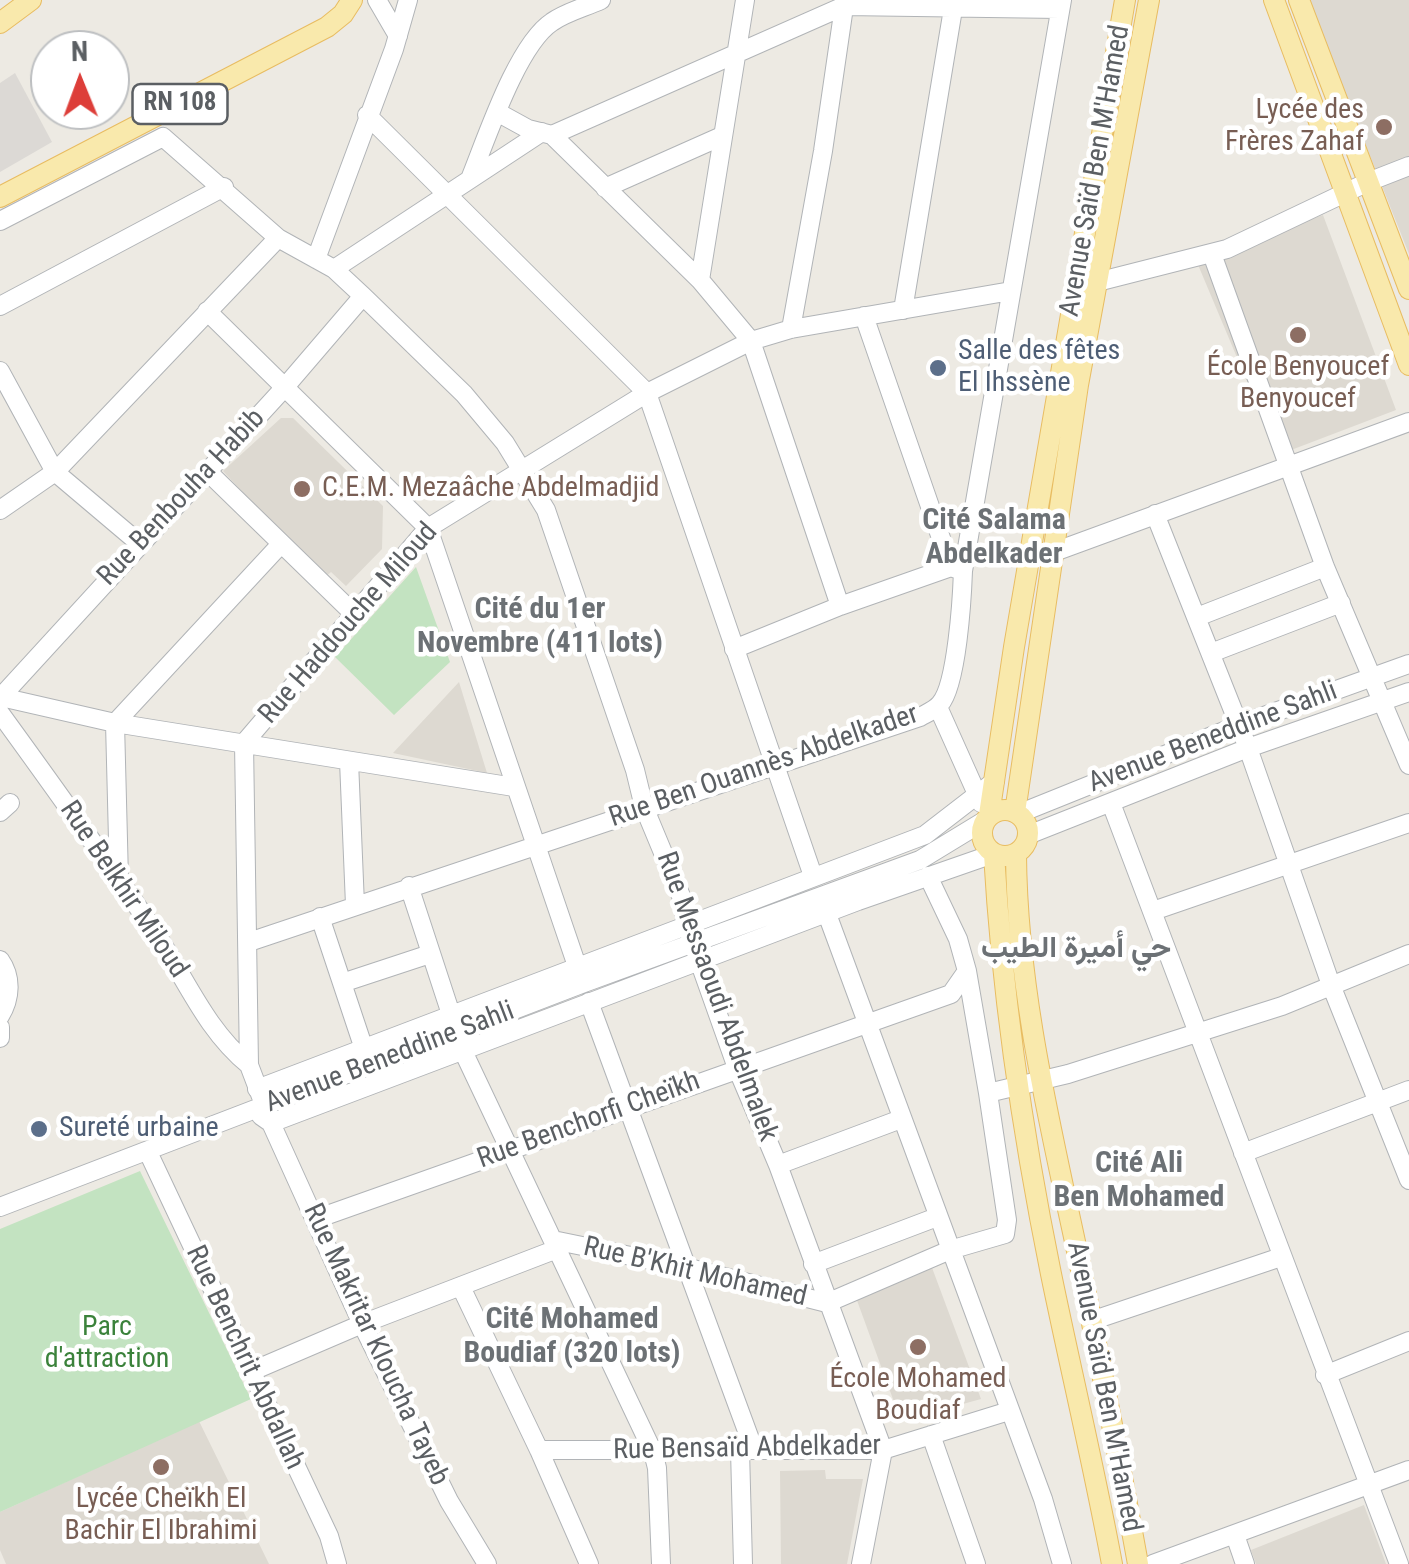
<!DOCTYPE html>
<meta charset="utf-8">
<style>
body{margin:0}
#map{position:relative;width:1409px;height:1564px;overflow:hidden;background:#edeae3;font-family:"Roboto Condensed",sans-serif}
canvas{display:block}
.north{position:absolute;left:30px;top:30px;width:100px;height:100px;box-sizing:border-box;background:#fff;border:2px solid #bdbfc1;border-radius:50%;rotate:359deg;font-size:28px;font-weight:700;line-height:40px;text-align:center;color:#5b5f63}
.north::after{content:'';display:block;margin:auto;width:35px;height:45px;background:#dd3e39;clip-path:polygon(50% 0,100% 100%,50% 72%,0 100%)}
</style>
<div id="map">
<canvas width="1409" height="1564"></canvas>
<div class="north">N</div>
</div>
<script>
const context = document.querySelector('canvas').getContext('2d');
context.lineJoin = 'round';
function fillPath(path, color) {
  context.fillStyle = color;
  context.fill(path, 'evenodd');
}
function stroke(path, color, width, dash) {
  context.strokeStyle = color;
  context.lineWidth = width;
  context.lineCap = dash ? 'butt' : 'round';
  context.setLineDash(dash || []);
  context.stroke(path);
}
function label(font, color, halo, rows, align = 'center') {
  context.font = font + ' "Roboto Condensed",Vazirmatn,sans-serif';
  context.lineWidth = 9;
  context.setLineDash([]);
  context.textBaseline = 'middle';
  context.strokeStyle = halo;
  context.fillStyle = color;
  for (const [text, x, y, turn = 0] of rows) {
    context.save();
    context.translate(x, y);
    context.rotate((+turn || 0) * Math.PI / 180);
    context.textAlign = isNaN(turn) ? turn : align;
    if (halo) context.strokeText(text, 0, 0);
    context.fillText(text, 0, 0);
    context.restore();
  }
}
fillPath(new Path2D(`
 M15 73 52 142 0 172V83Z`), '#dcd9d5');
fillPath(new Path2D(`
 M1308 0H1409V254Z
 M1323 215 1396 410 1278 455 1196 260Z
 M281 418H293L383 506 382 549 346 586 331 572 323 579 223 471Z
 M459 682 487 773 393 753Z
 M931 1265 981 1399 901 1421 855 1295Z
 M199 1421 269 1564H6L0 1550V1512Z
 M825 1470 826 1479H863L847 1564H781L780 1471Z
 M1364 1505 1386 1564H1256L1251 1550Z`), '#ddd9d1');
fillPath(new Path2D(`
 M416 567 450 662 394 715 335 657Z
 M140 1171 251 1399 0 1512V1229Z`), '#c3e3c1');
const minor = new Path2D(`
 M377 0 398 36
 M497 112 528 129 552 135 700 280 751 341 840 606
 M367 115 647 393 813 876
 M552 135 844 6 1060 9
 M470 179C486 140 517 45 552 22 566 12 586 7 601 0
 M605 188 722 136
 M0 221 163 137 278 238 334 269 363 296 464 394 505 443 546 510 635 770 644 807 681 896 687 927 737 1068 778 1165 883 1450 861 1564
 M1212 254 1325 567 1409 765
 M316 259 394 49 408 0
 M334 269 542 132
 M700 280 745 0
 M1097 282 1227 249 1368 182 1409 166
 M0 306 224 187
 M903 310 953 9
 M207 311 428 528 577 966
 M864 316 951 567
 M791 329 823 151 845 0
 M0 371 55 472 139 543
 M207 471 354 614
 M0 510 55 472 278 238
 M1155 514 1248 748 1331 985 1409 1180
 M1054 552 1409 422
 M1197 617 1325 567
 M734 649 840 606 951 567 962 571
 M1211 653 1341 603
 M1 697 115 723 514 787
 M0 698 285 387 363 296
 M938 707 981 803
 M0 713C53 786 106 859 156 934 186 979 206 1030 249 1065
 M349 761 355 905
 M1111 803 1399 1564
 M0 812 10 803
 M1018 814 1239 725 1409 664
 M1028 835 1248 748 1409 692
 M928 876 958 939 967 971 988 1093
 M119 879 115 723 280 545
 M409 886 463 1051 653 1452 657 1468 661 1564
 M1153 911 1409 823
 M827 914 1043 1499 1062 1564
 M320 917 364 1049
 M249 942 920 717C927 713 935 710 940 704 957 685 962 598 963 571L1062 0
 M0 960C12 977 11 998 0 1016
 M342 983 430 954
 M589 1002 754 1450
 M0 1027V1038
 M257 1089 925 835 995 781
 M261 1116 271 1123 858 901 993 854
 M148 1152 329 1536 337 1564
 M1243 1153 1409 1090
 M778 1165 901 1119
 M0 1207 584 983 920 860 984 821
 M316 1219 951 994 967 971
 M553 1240 689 1268 827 1303 950 1250 1005 1234 1007 1220 988 1093 1068 1074 1282 1006 1409 954
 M813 1264 937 1217
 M461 1287 539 1450 589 1564
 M1091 1321 1281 1257
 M250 1372 362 1324 557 1249
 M1325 1375 1409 1341
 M931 1435 976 1564
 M539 1450H883L1009 1411
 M740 1450 743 1564
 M1235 1535 1245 1564
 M487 1564 449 1501 362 1324 271 1123 249 1065 244 743 428 528 647 393 751 341 791 329 1011 291
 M1153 1564 1409 1470`);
const major = new Path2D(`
 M1274 0 1409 365
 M1299 0 1409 289
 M0 23 31 0
 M0 197 327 27 343 14 352 0
 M982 833a23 23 0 1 1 46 0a23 23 0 1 1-46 0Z
 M1015 812 1078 385 1149 0
 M989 815 1014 647 1125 0
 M994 854C1002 995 1023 1136 1051 1274 1071 1371 1094 1467 1112 1564
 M1016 854C1017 988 1049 1120 1077 1251 1099 1355 1119 1459 1138 1564`);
stroke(minor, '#b1b4b7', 20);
stroke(major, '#e8bc61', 22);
stroke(minor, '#fff', 18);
stroke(major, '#f9e9ac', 20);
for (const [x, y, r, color] of [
 [1384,127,10,"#8d6e63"],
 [1298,335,10,"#8d6e63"],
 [938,368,10,"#5c6f8a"],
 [302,489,10,"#8d6e63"],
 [39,1129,10,"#5c6f8a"],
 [918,1347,10,"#8d6e63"],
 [161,1467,10,"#8d6e63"]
]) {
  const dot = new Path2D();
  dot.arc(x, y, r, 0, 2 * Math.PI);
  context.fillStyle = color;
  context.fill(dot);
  stroke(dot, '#fff', 4);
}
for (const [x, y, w] of [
 [180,104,95]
]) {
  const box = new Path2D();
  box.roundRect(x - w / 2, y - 20, w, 40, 8);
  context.fillStyle = '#fff';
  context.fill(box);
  stroke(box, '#5b5f63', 2.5);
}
label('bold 25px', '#5b5f63', null, [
 ["RN 108",180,104]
]);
label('28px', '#785e54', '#fff', [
 ["Lycée des",1364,111,"right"],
 ["Frères Zahaf",1364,143,"right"],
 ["École Benyoucef",1298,368],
 ["Benyoucef",1298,400],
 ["C.E.M. Mezaâche Abdelmadjid",322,489,"left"],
 ["École Mohamed",918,1380],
 ["Boudiaf",918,1412],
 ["Lycée Cheïkh El",161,1500],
 ["Bachir El Ibrahimi",161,1532]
]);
label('28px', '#5b5f63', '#fff', [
 ["Avenue Saïd Ben M'Hamed",1096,171,-80],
 ["Rue Benbouha Habib",182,498,-47],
 ["Rue Haddouche Miloud",349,624,-49],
 ["Avenue Beneddine Sahli",1213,738,-21],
 ["Rue Ben Ouannès Abdelkader",764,767,-19],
 ["Rue Belkhir Miloud",123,890,56],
 ["Rue Messaoudi Abdelmalek",716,997,70],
 ["Avenue Beneddine Sahli",390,1058,-21],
 ["Rue Benchorfi Cheïkh",589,1121,-20],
 ["Rue B'Khit Mohamed",695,1273,13],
 ["Rue Makritar Kloucha Tayeb",375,1345,65],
 ["Rue Benchrit Abdallah",244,1358,65],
 ["Avenue Saïd Ben M'Hamed",1103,1387,79],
 ["Rue Bensaïd Abdelkader",747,1449,-1]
]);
label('28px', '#4e5e75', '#fff', [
 ["Salle des fêtes",958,352],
 ["El Ihssène",958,384],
 ["Sureté urbaine",59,1129]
], 'left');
label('28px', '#3b823b', '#fff', [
 ["Parc",107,1328],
 ["d'attraction",107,1360]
]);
label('bold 30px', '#6c7175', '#fff', [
 ["Cité Salama",994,521],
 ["Abdelkader",994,555],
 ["Cité du 1er",540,610],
 ["Novembre (411 lots)",540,644],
 ["حي أميرة الطيب",1076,949],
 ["Cité Ali",1139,1164],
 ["Ben Mohamed",1139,1198],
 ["Cité Mohamed",572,1320],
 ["Boudiaf (320 lots)",572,1354]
]);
</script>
